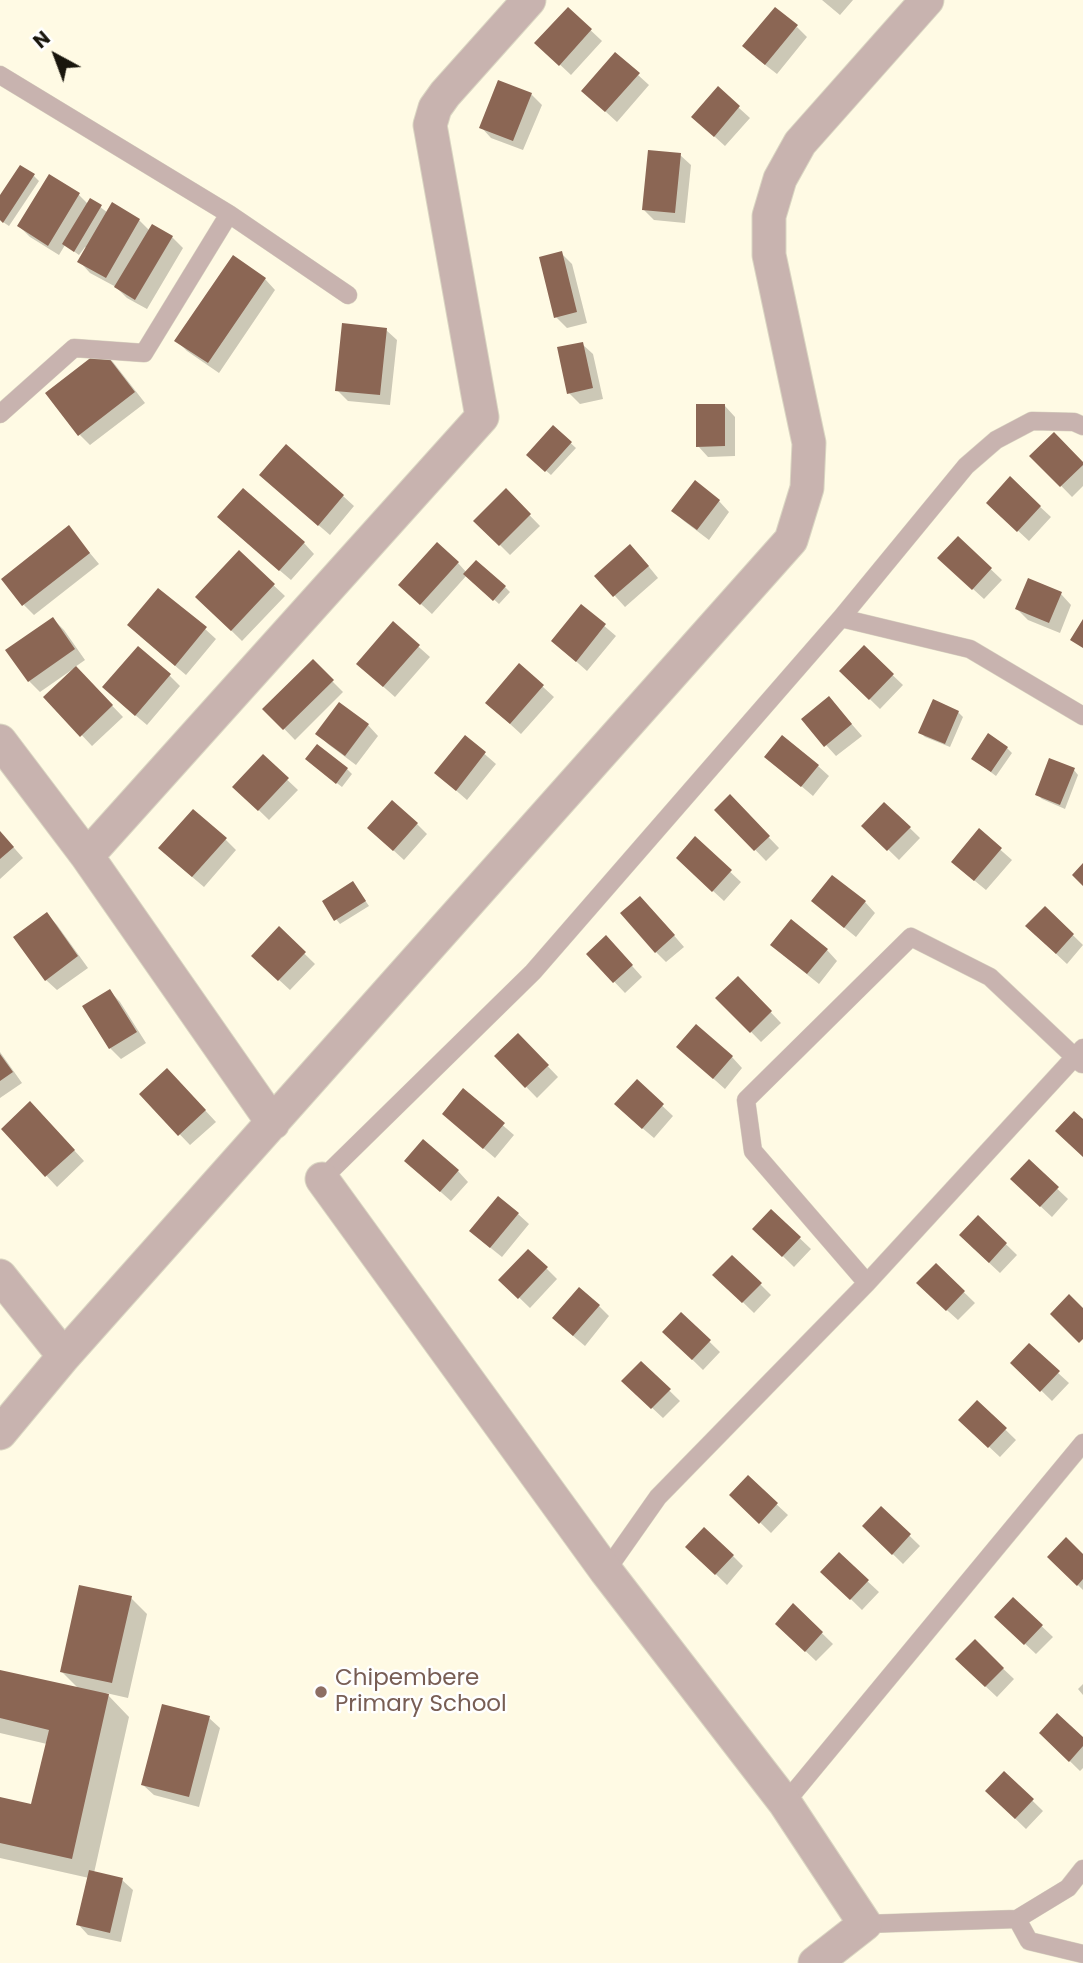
<!DOCTYPE html>
<style>
body{margin:0}
#map{position:relative;width:1083px;height:1963px;overflow:hidden;background:#fffae4;font-family:Poppins,sans-serif}
canvas{display:block}
.north{position:absolute;left:21px;top:21px;width:70px;height:70px;-webkit-text-stroke:5px #fff;paint-order:stroke;rotate:319deg;font-size:19px;font-weight:700;line-height:28px;text-align:center;color:#19160d}
.north::after{content:'';display:block;margin:auto;width:24px;height:32px;background:#19160d;clip-path:polygon(50% 0,100% 100%,50% 72%,0 100%)}
</style>
<div id="map">
<canvas width="1083" height="1963"></canvas>
<div class="north">N</div>
</div>
<script>
const context = document.querySelector('canvas').getContext('2d');
context.lineJoin = 'round';
function fillPath(path, color) {
  context.fillStyle = color;
  context.fill(path, 'evenodd');
}
function stroke(path, color, width, dash) {
  context.strokeStyle = color;
  context.lineWidth = width;
  context.lineCap = dash ? 'butt' : 'round';
  context.setLineDash(dash || []);
  context.stroke(path);
}
function label(font, color, halo, rows, align = 'center') {
  context.font = font + ' Poppins,sans-serif';
  context.lineWidth = 5;
  context.setLineDash([]);
  context.textBaseline = 'middle';
  context.strokeStyle = halo;
  context.fillStyle = color;
  for (const [text, x, y, turn = 0] of rows) {
    context.save();
    context.translate(x, y);
    context.rotate((+turn || 0) * Math.PI / 180);
    context.textAlign = isNaN(turn) ? turn : align;
    if (halo) context.strokeText(text, 0, 0);
    context.fillText(text, 0, 0);
    context.restore();
  }
}
fillPath(new Path2D(`
 M822 0H853L840 15Z
 M568 9 602 41 571 75 537 43Z
 M797 27 807 37 777 74 755 57Z
 M638 75 649 85 617 122 594 101Z
 M718 89 750 118 725 146 704 127Z
 M531 94 542 105 523 150 491 138 481 127Z
 M680 155 691 165 685 223 654 220 644 210Z
 M34 176 39 181 9 226 0 220V198Z
 M50 176 79 195 88 204 91 200 108 213 139 220 150 231 172 237 183 248 147 309 127 298 116 287 90 273 80 262 87 248 85 247 79 255 65 245 59 255 30 237 19 226Z
 M561 253 572 264 587 323 567 328 556 317Z
 M265 279 275 290 219 373 187 351 177 341Z
 M386 330 397 340 390 405 348 401 337 390Z
 M582 344 593 354 603 399 580 404 569 393Z
 M102 351 113 362 145 403 90 445 80 435Z
 M725 406 735 417V456L708 457 698 446Z
 M553 427 576 448 551 475 528 455Z
 M1032 456 1083 464V486L1072 497Z
 M1010 479 1051 517 1029 541 999 513Z
 M272 485 343 496 354 506 330 535Z
 M506 491 540 526 510 555 476 521Z
 M719 501 729 512 709 540 684 521 674 511Z
 M69 528 99 564 34 615 24 605Z
 M230 528 304 543 314 554 291 580Z
 M958 538 1002 580 984 599 950 568Z
 M239 553 285 596 242 641 197 597Z
 M641 557 658 578 625 607 597 576Z
 M458 563 467 573 505 587 510 592 499 604 467 575 432 614 411 595Z
 M1061 594 1071 605 1060 633 1028 620 1017 609Z
 M581 606 616 636 587 671 553 641Z
 M53 619 64 630 85 660 75 667 123 717 92 746 46 697 74 671 73 669 40 692 29 681 8 650Z
 M393 624 430 657 395 697 369 674Z
 M205 629 216 639 186 675 140 636Z
 M864 648 903 685 880 709 841 671Z
 M313 662 343 692 295 740 265 709Z
 M520 666 554 697 521 734 498 713Z
 M169 675 180 686 147 725 115 698Z
 M829 698 862 736 836 756 826 745Z
 M958 712 963 717 950 747 925 737 920 732Z
 M368 725 378 736 356 765 328 744 318 734Z
 M465 737 496 764 467 800 436 773Z
 M1007 748 1012 753 996 776 973 759Z
 M263 757 298 790 269 820 235 787Z
 M767 757 818 766 829 776 813 796Z
 M312 764 347 769 352 774 342 787Z
 M1074 770 1078 775 1065 809 1042 799 1037 794Z
 M730 797 779 848 766 861 717 810Z
 M885 804 920 838 899 860 864 826Z
 M417 824 427 834 404 860 380 838Z
 M979 831 1012 860 986 890 964 872Z
 M0 832 23 858 0 879Z
 M225 839 236 850 204 887 171 859Z
 M695 839 741 882 724 901 688 868Z
 M353 883 369 906 340 924 336 919Z
 M865 902 875 913 856 937 824 911Z
 M1045 908 1083 945 1067 964 1038 937Z
 M651 909 684 947 666 962 656 952Z
 M47 914 57 925 88 968 57 990 46 980Z
 M279 929 315 964 290 990 264 966Z
 M616 948 642 977 625 993 588 954Z
 M827 950 837 961 819 984 783 955Z
 M738 978 781 1023 761 1042 718 998Z
 M110 991 120 1002 146 1043 121 1059 110 1048Z
 M518 1035 558 1077 537 1098 496 1056Z
 M678 1047 732 1057 742 1068 725 1089Z
 M0 1052 22 1083 0 1098Z
 M177 1080 216 1122 190 1145 141 1094Z
 M637 1082 673 1116 654 1138 627 1115Z
 M463 1091 514 1135 495 1158 455 1124Z
 M41 1114 84 1161 57 1187 3 1129Z
 M1029 1162 1068 1199 1052 1217 1023 1190Z
 M417 1171H458L468 1182 451 1201Z
 M771 1211 811 1249 794 1267 755 1229Z
 M518 1214 529 1224 502 1257 482 1241Z
 M978 1217 1017 1255 1000 1273 971 1246Z
 M529 1251 557 1279 530 1308 501 1280Z
 M936 1265 975 1303 958 1320 929 1294Z
 M715 1275 760 1284 771 1295 754 1313Z
 M599 1306 609 1316 585 1346 565 1329Z
 M681 1314 720 1352 703 1370 664 1332Z
 M641 1363 680 1401 663 1418 634 1391Z
 M1013 1363 1058 1373 1069 1383 1052 1401Z
 M977 1402 1016 1440 1000 1457 971 1430Z
 M748 1478 788 1515 771 1533 732 1495Z
 M881 1508 920 1546 903 1564 864 1526Z
 M688 1547 733 1556 743 1566 727 1585Z
 M839 1555 879 1592 862 1610 823 1572Z
 M1083 1556V1590L1049 1557Z
 M131 1598 147 1614 128 1698 106 1693 129 1717 94 1873 122 1880 133 1890 121 1942 88 1935 78 1924 89 1878 0 1858V1798L32 1806 47 1744 0 1733V1671L79 1689 61 1671Z
 M1013 1599 1053 1637 1036 1654 1007 1627Z
 M794 1606 833 1644 816 1661 777 1624Z
 M975 1642 1014 1679 997 1697 968 1670Z
 M1083 1684V1695L1078 1689Z
 M209 1718 220 1728 199 1807 154 1795 143 1785Z
 M1041 1733 1083 1740V1768L1080 1771Z
 M1004 1773 1043 1811 1026 1829 998 1802Z`), '#0003');
fillPath(new Path2D(`
 M568 7 592 29 559 66 534 43Z
 M775 7 798 25 765 65 742 46Z
 M615 52 640 73 605 112 581 91Z
 M498 80 532 93 513 141 479 128Z
 M718 86 740 106 714 137 691 117Z
 M648 150 681 153 675 213 642 210Z
 M20 165 35 174 3 223 0 220V195Z
 M49 174 80 193 48 246 17 226Z
 M90 198 102 205 74 252 62 244Z
 M112 202 140 219 106 278 77 262Z
 M152 224 173 236 135 300 114 287Z
 M562 251 577 312 554 318 539 257Z
 M233 255 266 278 208 363 174 341Z
 M342 323 387 328 380 395 335 391Z
 M583 342 593 388 567 394 557 347Z
 M102 349 135 392 78 436 45 393Z
 M696 404H725V446L696 447Z
 M553 425 572 442 545 472 526 455Z
 M1054 432 1083 462V465L1060 487 1029 456Z
 M286 444 344 495 318 526 259 475Z
 M1010 476 1041 506 1017 532 986 503Z
 M695 480 720 500 697 530 671 511Z
 M243 488 305 542 279 571 217 517Z
 M506 488 531 514 499 546 473 521Z
 M69 525 90 553 22 606 1 579Z
 M958 536 992 568 972 590 937 558Z
 M437 542 459 562 420 605 398 585Z
 M630 544 649 566 613 597 594 576Z
 M239 550 275 584 231 631 195 597Z
 M476 560 506 586 493 601 463 574Z
 M1028 578 1062 592 1049 623 1015 609Z
 M158 588 207 627 175 666 127 625Z
 M581 604 606 624 576 662 551 641Z
 M53 617 75 649 28 682 5 650Z
 M1083 619V648L1070 640Z
 M393 621 420 645 383 687 356 664Z
 M864 645 894 674 869 700 839 671Z
 M138 646 171 674 135 716 102 687Z
 M313 659 334 680 283 730 262 709Z
 M519 663 544 685 510 724 485 703Z
 M76 666 113 705 80 737 43 697Z
 M829 696 852 724 824 747 801 719Z
 M933 699 959 711 945 744 918 733Z
 M339 702 369 724 345 756 315 734Z
 M988 733 1008 747 991 772 971 759Z
 M465 735 486 752 456 791 434 773Z
 M782 735 819 765 801 787 764 757Z
 M317 744 348 768 336 784 305 759Z
 M263 754 289 778 258 811 232 787Z
 M1049 758 1075 768 1060 805 1035 795Z
 M730 794 770 836 754 851 714 810Z
 M392 800 418 823 393 851 367 828Z
 M884 802 911 827 887 851 861 826Z
 M193 809 227 838 192 877 158 848Z
 M979 828 1002 848 974 881 951 862Z
 M0 831 14 847 0 859Z
 M695 836 732 870 712 892 676 858Z
 M1083 863V886L1072 875Z
 M832 875 866 901 844 928 811 901Z
 M353 881 366 901 334 921 322 901Z
 M640 896 675 935 655 953 620 913Z
 M1045 906 1074 934 1056 954 1025 926Z
 M47 912 78 956 45 981 13 937Z
 M791 919 828 949 807 974 770 945Z
 M279 926 306 952 278 981 251 956Z
 M606 935 633 965 613 983 586 954Z
 M738 976 772 1011 750 1033 715 998Z
 M110 989 137 1032 109 1049 82 1006Z
 M696 1024 733 1056 713 1079 676 1047Z
 M518 1033 549 1065 525 1088 494 1056Z
 M0 1054 13 1072 0 1081Z
 M167 1068 206 1110 178 1136 139 1094Z
 M637 1079 664 1104 642 1129 614 1104Z
 M463 1088 505 1123 483 1149 442 1114Z
 M30 1101 75 1150 45 1177 1 1129Z
 M1074 1111 1083 1119V1157L1055 1131Z
 M423 1139 459 1170 440 1192 404 1161Z
 M1029 1159 1059 1187 1040 1207 1010 1179Z
 M498 1196 519 1213 490 1248 469 1231Z
 M771 1209 801 1237 782 1257 752 1229Z
 M978 1215 1007 1243 989 1263 959 1235Z
 M528 1249 548 1267 518 1299 498 1280Z
 M732 1255 762 1283 742 1303 712 1275Z
 M936 1263 965 1291 946 1311 916 1283Z
 M579 1287 600 1305 573 1336 552 1318Z
 M1069 1294 1083 1308V1339L1079 1343 1050 1314Z
 M681 1312 711 1340 692 1360 662 1332Z
 M1029 1343 1060 1371 1040 1392 1010 1363Z
 M641 1361 671 1389 651 1409 621 1381Z
 M977 1400 1007 1428 988 1448 958 1420Z
 M748 1475 778 1503 759 1524 729 1495Z
 M881 1506 911 1534 892 1555 862 1526Z
 M704 1527 734 1555 715 1575 685 1547Z
 M1066 1537 1083 1554V1579L1077 1586 1047 1557Z
 M839 1552 869 1580 850 1600 820 1572Z
 M79 1585 132 1596 112 1683 60 1672Z
 M1013 1597 1043 1625 1024 1645 994 1617Z
 M793 1603 823 1632 805 1652 775 1624Z
 M975 1639 1004 1668 985 1687 955 1659Z
 M0 1670 109 1694 72 1859 0 1843V1797L31 1804 49 1730 0 1718Z
 M162 1704 210 1716 189 1797 141 1785Z
 M1057 1713 1083 1737V1746L1069 1762 1039 1733Z
 M1004 1771 1034 1799 1015 1819 985 1791Z
 M89 1870 123 1878 110 1933 76 1925Z`), '#8b6654');
const lane = new Path2D(`
 M0 75 229 214 348 295
 M0 414 74 348 144 353 229 214
 M841 618 966 466 996 440 1032 421 1074 422 1083 426
 M322 1179 533 972 841 618 970 649 1083 716
 M867 1283 753 1151 746 1100 911 937 990 977 1082 1064
 M606 1571 658 1497 867 1283 1083 1048
 M785 1803 1083 1443
 M1017 1919 1029 1941 1083 1954
 M865 1924 1017 1919 1068 1888 1083 1869`);
const street = new Path2D(`
 M0 741 87 856 273 1123
 M87 856 482 417 430 125 435 108 445 94 529 0
 M322 1179 606 1571 785 1803 865 1924 815 1963
 M0 1276 64 1356
 M0 1433 64 1356 791 540 807 488 809 443 769 255V216L780 179 800 143 927 0`);
stroke(lane, '#dad6c2', 19);
stroke(street, '#dad6c2', 35);
stroke(lane, '#c8b3af', 18);
stroke(street, '#c8b3af', 33);
for (const [x, y, r, color] of [
 [321,1692,7,"#8d6e63"]
]) {
  const dot = new Path2D();
  dot.arc(x, y, r, 0, 2 * Math.PI);
  context.fillStyle = color;
  context.fill(dot);
  stroke(dot, '#fff', 2.5);
}
label('23px', '#785e54', '#fff', [
 ["Chipembere",335,1679],
 ["Primary School",335,1705]
], 'left');
</script>
